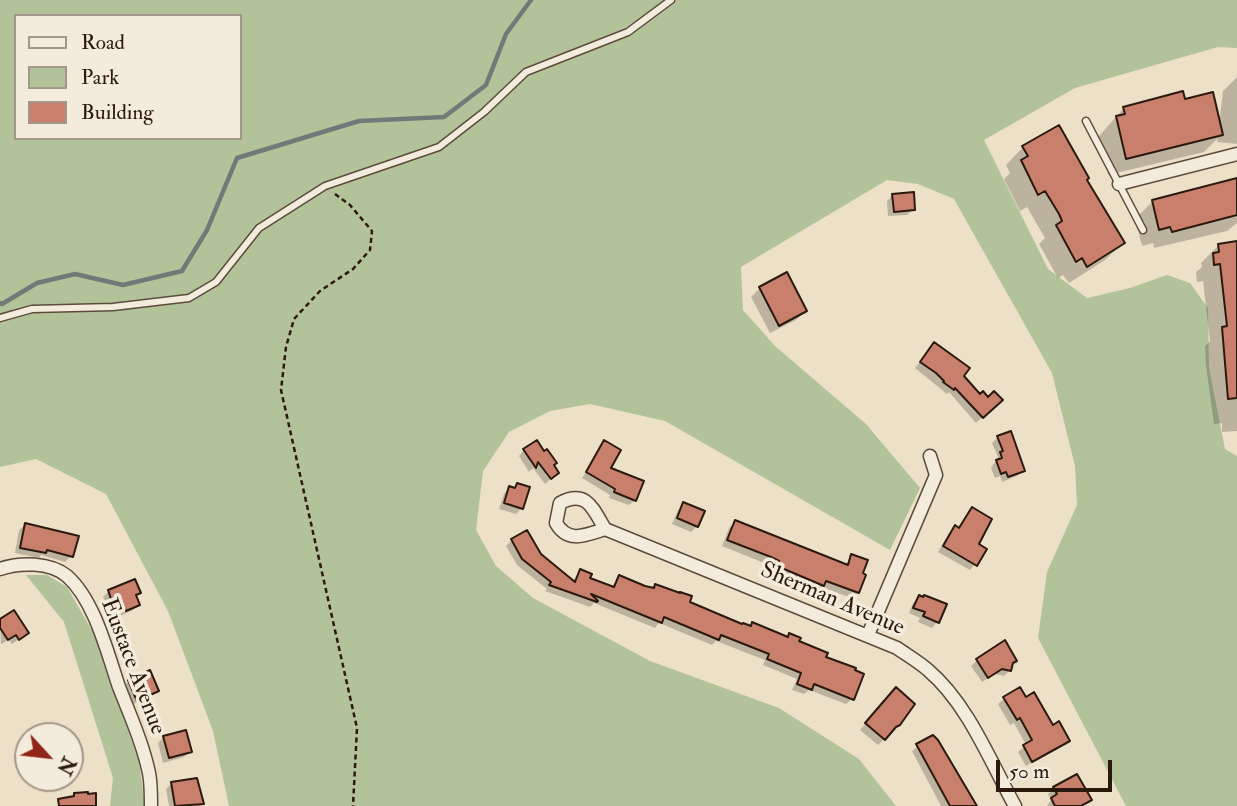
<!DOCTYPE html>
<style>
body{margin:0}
#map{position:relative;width:1237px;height:806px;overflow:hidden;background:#ece0c7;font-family:"IM FELL Double Pica",serif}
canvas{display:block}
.legend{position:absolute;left:14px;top:14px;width:228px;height:126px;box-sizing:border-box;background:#f3ebdb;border:2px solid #a39789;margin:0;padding:9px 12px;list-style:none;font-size:21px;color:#2c190e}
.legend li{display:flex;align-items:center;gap:14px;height:35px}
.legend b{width:35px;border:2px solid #a39789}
.north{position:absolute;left:14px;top:722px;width:70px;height:70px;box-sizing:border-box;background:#f3ebdb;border:2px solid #a39789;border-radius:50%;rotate:117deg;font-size:19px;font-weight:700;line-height:28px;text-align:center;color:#2c190e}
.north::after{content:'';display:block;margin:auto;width:24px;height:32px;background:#8f2418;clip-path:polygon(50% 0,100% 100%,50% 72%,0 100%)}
.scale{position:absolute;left:996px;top:760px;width:116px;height:32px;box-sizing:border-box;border:4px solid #2c190e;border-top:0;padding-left:9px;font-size:21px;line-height:24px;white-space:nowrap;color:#2c190e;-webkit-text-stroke:5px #f3ebdb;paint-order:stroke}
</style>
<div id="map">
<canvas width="1237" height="806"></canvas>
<ul class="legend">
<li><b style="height:9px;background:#f3ebdb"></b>Road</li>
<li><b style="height:19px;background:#b3c399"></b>Park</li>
<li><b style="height:19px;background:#c8806c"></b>Building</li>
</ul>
<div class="north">N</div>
<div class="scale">50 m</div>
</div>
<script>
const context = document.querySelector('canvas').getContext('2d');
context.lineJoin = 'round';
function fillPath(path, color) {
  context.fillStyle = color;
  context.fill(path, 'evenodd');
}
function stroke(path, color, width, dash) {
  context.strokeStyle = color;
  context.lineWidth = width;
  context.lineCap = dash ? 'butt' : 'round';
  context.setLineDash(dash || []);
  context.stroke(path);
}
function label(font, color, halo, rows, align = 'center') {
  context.font = font + ' "IM FELL Double Pica",serif';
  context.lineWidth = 7;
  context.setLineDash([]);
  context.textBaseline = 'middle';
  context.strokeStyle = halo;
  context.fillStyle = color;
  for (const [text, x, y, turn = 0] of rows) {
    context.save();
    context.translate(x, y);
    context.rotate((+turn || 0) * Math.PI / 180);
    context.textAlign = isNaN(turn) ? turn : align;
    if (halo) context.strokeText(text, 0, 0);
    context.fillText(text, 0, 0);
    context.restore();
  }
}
fillPath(new Path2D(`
 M0 0H1237V48L1218 47 1075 88 984 140 1048 269 1087 298 1130 288 1167 275 1190 283 1208 308 1209 368 1225 449 1237 456V806H1126L1038 638 1047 572 1077 505 1075 466 1052 373 954 199 918 184 887 180 741 267 743 310 775 346 866 424 920 488 890 550 665 421 590 404 550 411 509 432 483 471 476 530 496 566 533 598 650 661 779 708 859 759 896 806H229L213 731 168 611 106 494 36 459 0 467ZM16 16H240V138H16Z
 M26 575H47L67 587 95 636 139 761 145 806H110L113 778 64 622Z`), '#b3c399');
fillPath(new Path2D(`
 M1237 77V144L1217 142 1218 138 1204 152 1108 175 1099 136 1124 108 1183 101 1219 124 1223 91Z
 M1023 147 1123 243 1105 260 1069 283 1063 275 1058 278 1039 244 1045 238 1027 207 1020 211 1004 179 1010 173 1006 165Z
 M1237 180V223L1227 231 1154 248 1153 243 1142 246 1135 219 1153 201Z
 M893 195 913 209 907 215 888 216 887 201Z
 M1237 243V431L1222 432V423L1214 424 1206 365 1205 346 1210 341 1203 281 1197 282 1196 272 1202 267 1201 263 1219 245Z
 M760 288 805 311 796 320 770 333 751 297Z
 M934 344 980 396 988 399 1000 400 976 423 949 392 947 394 915 368Z
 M998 437 1023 471 1017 476 1002 482 1000 476 995 478 991 468 998 457 992 443Z
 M605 442 609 469 635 500 629 505 609 498 610 495 582 478Z
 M524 450 552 466 557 473 545 484 533 468 529 472 519 456Z
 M518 485 522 508 516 514 499 509 504 494 509 488 513 490Z
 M683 504 697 526 691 532 672 524 678 510Z
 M972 509 976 544 975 564 970 570 938 552 949 533 955 528 958 529Z
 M735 522 845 566 852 556 858 592 852 598 820 587 816 591 772 572 774 567 722 546 729 528Z
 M25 525 71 556 65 562 41 555 39 558 15 553 19 530Z
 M512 540 539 556 572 582 580 571 588 579 611 588 619 577 652 589 655 586 687 603 749 627 752 624 786 638 790 635 797 642 824 658 852 699 846 704 809 690 804 694 792 690 797 679 763 665 765 660 716 641 712 645 659 623 655 628 594 603 590 607 545 591 547 589 517 565 506 546Z
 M134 581 139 593 135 597 138 605 133 610 120 616 115 603 107 607 103 597 108 592Z
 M919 597 937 622 932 628 918 622 920 618 909 613 913 603Z
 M0 621 27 633 12 644 9 640 1 644Z
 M977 660 1011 664 1010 670 1004 676 995 674 982 682 971 666Z
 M129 681 157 691 151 696 131 705 123 687Z
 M890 695 884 739 878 745 860 730Z
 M1004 699 1025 700 1068 740 1062 746 1026 766 1018 752 1026 745 1014 723 1010 725 998 704Z
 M164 737 190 752 184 757 163 763 158 743Z
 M918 746 975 806H941L912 751Z
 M77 759 78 773 72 778 32 781V778H70V760Z
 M1077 776 1090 800 1083 806H1047L1051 800 1048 794 1054 789Z
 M172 783 202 804 200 806H169L166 789Z`), '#0003');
stroke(new Path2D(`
 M0 303 2 304 37 283 75 274 123 285 182 271 207 230 237 158 359 121 444 117 486 85 506 34 531 0`), '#707a79', 4.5);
const building = new Path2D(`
 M1183 91 1185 99 1213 92 1223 135 1126 159 1116 116 1125 114 1123 107Z
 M1059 125 1089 178 1087 180 1125 243 1087 267 1082 258 1076 262 1056 225 1062 221 1059 214 1045 191 1038 195 1021 160 1028 156 1022 146Z
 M1237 178V215L1172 232 1170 227 1159 230 1152 200Z
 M914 192 915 210 894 212 892 194Z
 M1237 241V398L1228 399 1222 327 1227 326 1220 264 1214 265 1213 253 1219 252 1218 244Z
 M787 272 807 311 779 326 759 287Z
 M934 342 970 368 964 376 980 394 983 391 988 397 994 391 1003 400 983 418 955 388 954 390 943 382 944 381 936 373 920 362Z
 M1011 431 1025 471 1008 477 1006 472 1001 474 996 460 1002 458 1000 452 1003 451 997 436Z
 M537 440 544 451 547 449 557 463 554 465 559 473 551 479 538 462 536 468 523 449Z
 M604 440 621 450 611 468 644 481 636 501 614 492 615 489 586 472Z
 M517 483 530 487 523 509 504 503 509 486 515 488Z
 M683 502 705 511 698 527 677 518Z
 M972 507 992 519 979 544 987 549 977 566 943 546 955 525 959 528Z
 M735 520 848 565 851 554 868 560 863 573 866 575 859 593 826 581 824 586 777 566 779 561 771 557 727 540Z
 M25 523 79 536 73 557 47 550 46 553 20 548Z
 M527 530 541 554 575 582 580 569 592 574 590 578 614 587 619 575 645 586 654 588 655 584 680 593V592L692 596 690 602 742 624 743 623 751 626 752 622 788 637 789 633 801 638 799 641 828 653 826 657 856 668 855 670 864 674 854 700 814 684 812 690 797 684 801 673 767 659 769 654 721 635 719 640 664 617 662 623 591 594 598 601 597 602 549 585 551 582 522 559 511 539Z
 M135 579 141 593 136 595 140 605 126 611 121 599 112 602 108 590Z
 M919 595 923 597 924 595 947 604 939 623 923 616 925 612 913 608Z
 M14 610 29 633 19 640 16 635 8 640 0 628V619Z
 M1005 640 1017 661 1013 663 1011 671 1002 669 988 678 976 659Z
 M150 670 159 691 137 701 128 680Z
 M896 687 915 704 900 725 896 727 885 740 865 723Z
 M1020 687 1026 697 1034 692 1053 725 1059 721 1070 741 1032 762 1023 745 1032 740 1020 718 1017 720 1003 697Z
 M186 730 192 752 169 758 163 736Z
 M933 735 938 740 977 806H950L916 744Z
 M1077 774 1092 800 1081 806H1055L1051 798 1057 794 1053 787Z
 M197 778 204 804 175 806 171 782Z
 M88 792V794L96 793V806H59L58 799 74 796V793Z`);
fillPath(building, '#c8806c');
stroke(building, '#2c190e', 2);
const lane = new Path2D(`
 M1086 121 1143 230
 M0 318 32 309 113 307 189 298 216 282 259 228 325 186 439 147 484 112 526 72 628 32 671 0`);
const street = new Path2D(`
 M1119 184 1237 154
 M605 529C586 535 568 544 556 523L560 503C587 489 593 509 605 529L897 648C907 655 919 662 928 670 968 704 990 761 1015 806
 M0 569C20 562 50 562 67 576 95 601 107 652 119 687 130 715 143 744 149 773 151 783 151 795 151 805
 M868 635 936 475 930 456`);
stroke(lane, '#5c4b3c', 9);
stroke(street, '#5c4b3c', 15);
stroke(new Path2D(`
 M335 194 350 205 372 231 370 250 353 269 320 291 294 319 286 347 281 390 357 728 353 806`), '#2c190e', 2.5, [5, 3.5]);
stroke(lane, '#f3ebdb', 6);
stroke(street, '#f3ebdb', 12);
label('23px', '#2c190e', '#f3ebdb', [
 ["Sherman Avenue",832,600,23],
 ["Eustace Avenue",132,667,69]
]);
</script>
